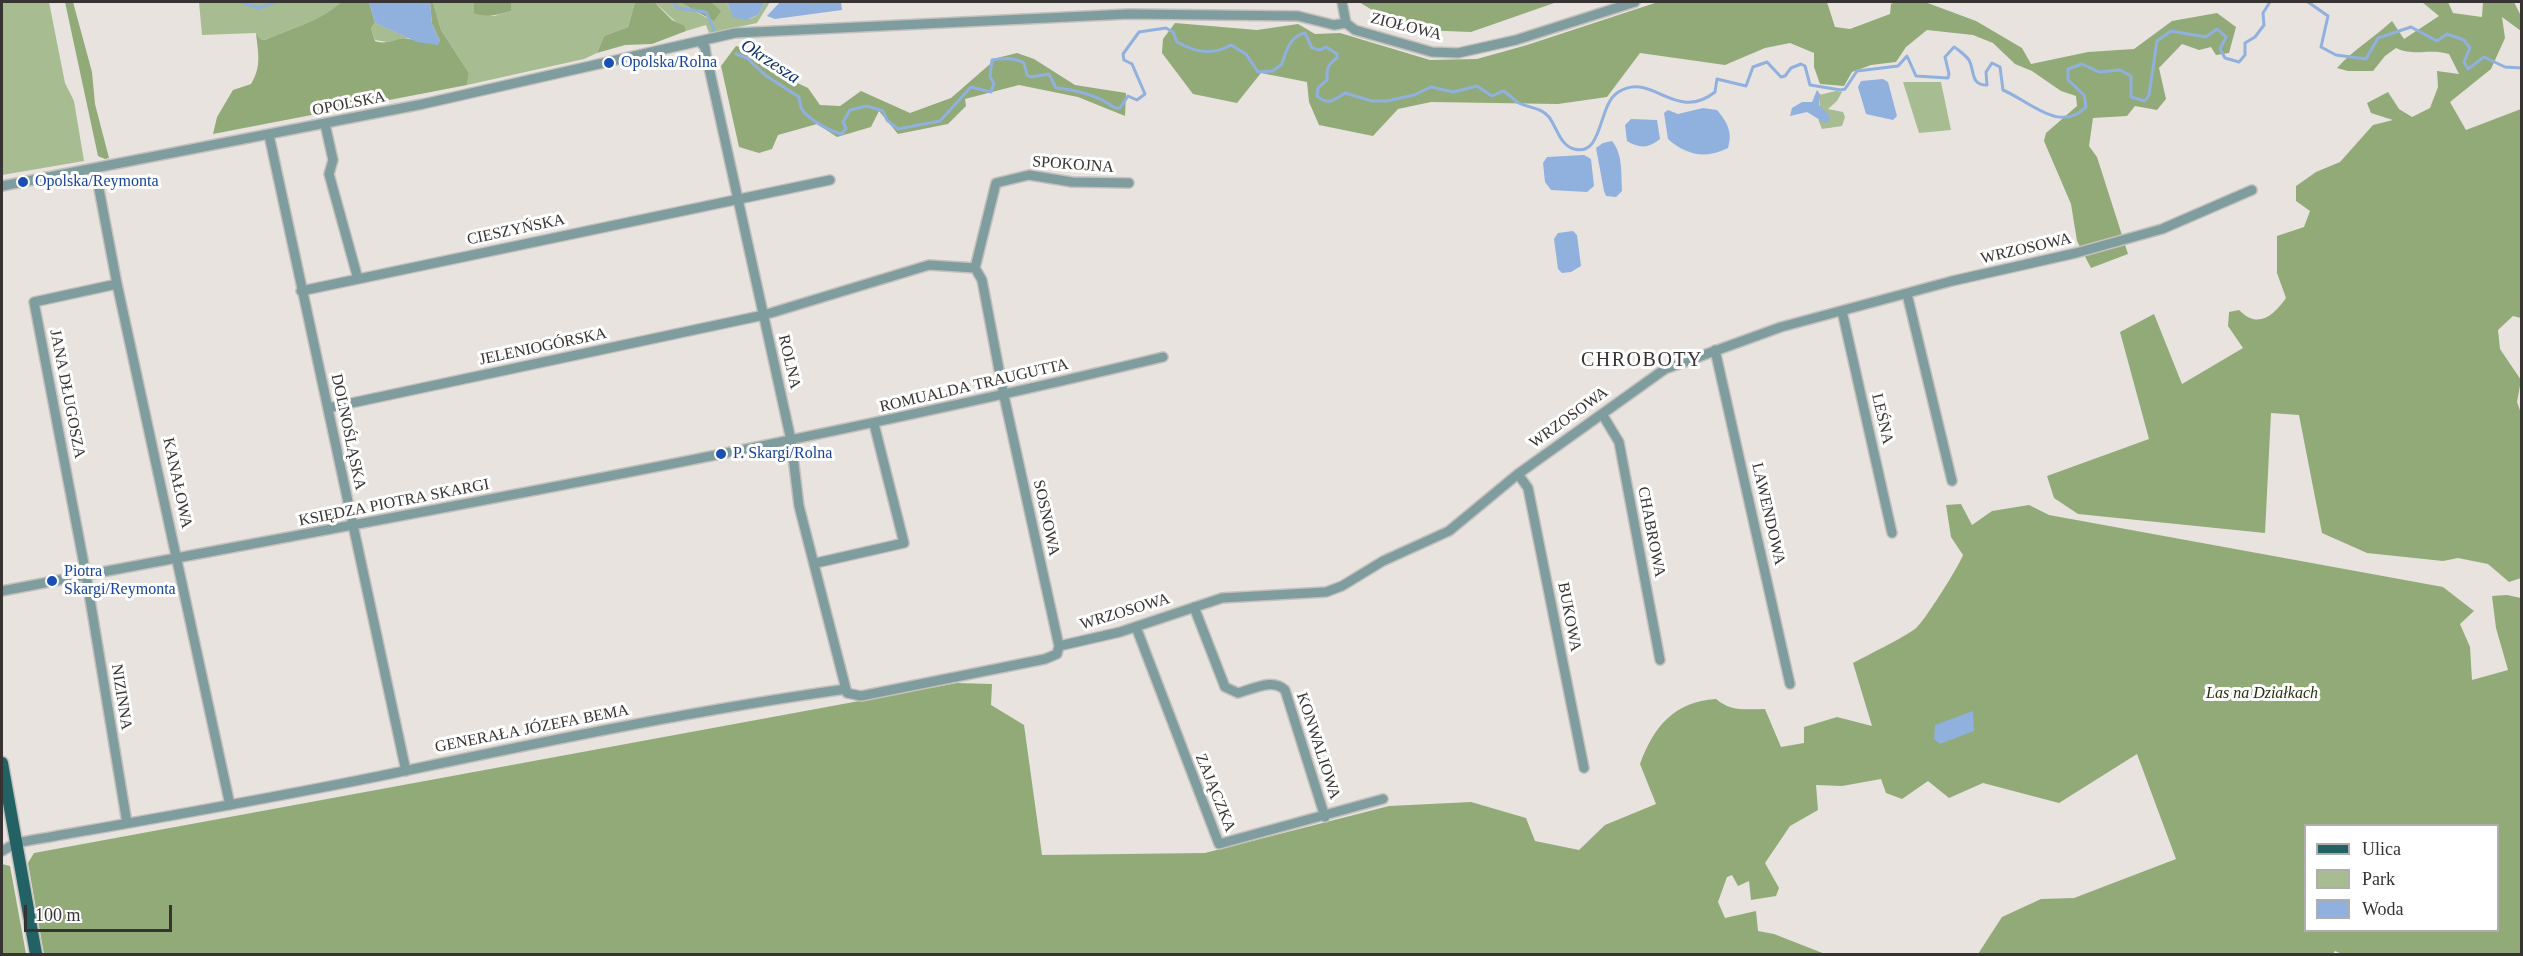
<!DOCTYPE html>
<meta charset="utf-8">
<style>
body{margin:0}
#map{position:relative;width:2523px;height:956px;overflow:hidden;background:#e8e3df;font-family:Georgia,serif}
canvas{display:block}
.frame{position:absolute;inset:0;border:3px solid #363332;pointer-events:none}
.legend{position:absolute;left:2304px;top:824px;width:195px;height:108px;box-sizing:border-box;background:#fff;border:2px solid #afadad;margin:0;padding:8px 10px;list-style:none;font-size:18px;color:#363332}
.legend li{display:flex;align-items:center;gap:12px;height:30px}
.legend b{width:30px;border:2px solid #afadad}
.scale{position:absolute;left:24px;top:905px;width:148px;height:27px;box-sizing:border-box;border:3px solid #363332;border-top:0;padding-left:8px;font-size:18px;line-height:21px;white-space:nowrap;color:#363332;-webkit-text-stroke:4px #fff;paint-order:stroke}
</style>
<div id="map">
<canvas width="2523" height="956"></canvas>
<div class="frame"></div>
<ul class="legend">
<li><b style="height:8px;background:#226264"></b>Ulica</li>
<li><b style="height:16px;background:#a8bc92"></b>Park</li>
<li><b style="height:16px;background:#90b0de"></b>Woda</li>
</ul>
<div class="scale">100 m</div>
</div>
<script>
const context = document.querySelector('canvas').getContext('2d');
context.lineJoin = 'round';
function fillPath(path, color) {
  context.fillStyle = color;
  context.fill(path, 'evenodd');
}
function stroke(path, color, width, dash) {
  context.strokeStyle = color;
  context.lineWidth = width;
  context.lineCap = dash ? 'butt' : 'round';
  context.setLineDash(dash || []);
  context.stroke(path);
}
function label(font, color, halo, rows, align = 'center') {
  context.font = font + ' Georgia,serif';
  context.lineWidth = 6;
  context.setLineDash([]);
  context.textBaseline = 'middle';
  context.strokeStyle = halo;
  context.fillStyle = color;
  for (const [text, x, y, turn = 0] of rows) {
    context.save();
    context.translate(x, y);
    context.rotate((+turn || 0) * Math.PI / 180);
    context.textAlign = isNaN(turn) ? turn : align;
    if (halo) context.strokeText(text, 0, 0);
    context.fillText(text, 0, 0);
    context.restore();
  }
}
fillPath(new Path2D(`
 M2 2H49L65 83 74 101 84 161 2 175Z
 M199 2H341C321 21 291 28 265 40L260 39 256 33 202 35Z
 M433 2H474V12L494 16 511 11V2H635L628 27 604 36 597 53 584 59 467 85 469 73 441 30Z
 M649 2H679L707 18 715 7 711 2H727C732 18 743 24 758 15L765 2H770L757 23 709 33 706 25 686 31 685 26C670 22 662 3 649 2Z
 M375 23 409 38 387 42 375 40 371 28Z
 M1903 82H1941L1951 130 1919 133Z
 M1836 91 1842 92 1837 101 1828 109 1843 112 1845 117 1842 126 1822 129 1818 119 1821 120 1819 95Z`), '#a8bc92');
fillPath(new Path2D(`
 M65 2H73L92 72 95 104 109 158 105 159 98 156Z
 M341 2H369L375 23 371 28 375 41C387 46 399 36 410 39 425 42 424 44 440 41L432 24 430 3 428 2H433L441 30 469 73 467 85 213 134 217 117 233 90 251 84C262 66 258 53 256 33L260 39 265 40C291 28 321 21 341 2Z
 M474 2H511V11C498 15 486 18 474 13Z
 M635 2H654L672 20 685 26 686 31 652 44 625 45 597 53 604 36 628 27Z
 M679 2H711L721 11 714 21Z
 M1359 2H1557L1471 32 1420 30 1387 19Z
 M1658 2H1827L1835 27 1850 29 1890 14 1891 4 1895 2H1925L1976 21 2022 48 2031 64 2088 52 2134 49 2172 21 2217 13 2236 27 2229 53 2216 55 2211 47 2199 50 2182 44 2159 68 2166 99 2157 110 2135 106 2127 116 2093 118 2089 146 2097 157 2128 254 2091 268 2077 241 2071 204 2044 141 2046 133 2077 106 2076 96 2061 91 2032 71 2015 64 1993 43 1973 35 1927 30 1906 47 1896 62 1871 65 1852 72 1844 86 1820 84 1814 67V53L1790 43 1765 48 1725 65 1640 53 1607 97 1558 104 1431 102 1398 109 1373 136 1319 125 1309 102 1307 82 1261 73 1237 103 1193 94 1162 53 1163 39 1175 23 1257 30 1298 24 1315 34 1340 33 1430 60 1477 59 1527 45Z
 M2422 2H2448L2453 13 2482 17 2483 2H2514L2521 16V31L2502 17 2505 38 2491 69 2450 102 2466 130 2521 109V318L2513 316 2498 330 2500 349 2521 380 2517 402 2522 416 2521 578 2509 582 2488 564 2458 558 2443 561 2367 553 2322 533 2299 415 2271 413 2265 533 2078 514 2054 498 2047 476 2149 439 2120 332 2154 314 2182 384 2243 348 2228 326 2229 312 2239 310C2258 330 2274 315 2286 298L2277 273V236L2304 227 2310 211 2296 201V186L2316 172 2340 162 2373 125 2393 120 2371 113 2367 103 2388 92 2399 109 2412 117 2430 108 2438 87 2437 71 2459 74 2449 54C2428 48 2416 57 2396 48L2385 56 2373 71H2348L2337 68C2354 49 2374 38 2392 21L2404 39 2439 16Z
 M736 46 756 51 768 69 808 88 820 105 840 106 861 91 910 113 951 98 997 58 1017 53 1034 59 1075 85 1126 93 1125 116 1078 97 1019 85 965 99 966 106 948 124 898 134 879 111 871 127 837 137 817 124 778 135 772 149 759 153 739 147 721 66Z
 M1961 504 1972 525 1992 511 2029 505 2049 515 2443 587 2474 611 2460 624 2470 647 2472 680 2508 670 2496 628 2492 596 2507 595 2521 598V954H2342L2335 951 2333 954H1978L2002 917 2041 899 2074 898 2176 859 2137 754 2059 803 1983 783 1949 798 1928 781 1902 799 1886 793 1881 779 1842 786 1816 785 1818 810 1790 826 1765 863 1779 888 1776 896 1751 900 1749 881 1738 886 1732 875 1727 877 1718 902 1725 918 1756 911 1758 931 1774 934 1825 954H44L28 863 34 853 957 683 992 684 991 705 1024 725 1042 855 1205 853 1389 806 1471 802 1526 818 1535 841 1579 850 1605 825 1656 804 1640 764C1654 726 1674 702 1716 699 1731 712 1746 709 1765 709L1781 747 1804 743V727L1837 717 1872 726 1853 663C1873 652 1896 642 1915 629 1923 624 1959 566 1963 555L1951 537 1946 505ZM2306 826H2498V930H2306Z
 M2 864 10 866 26 954H2Z`), '#92aa77');
fillPath(new Path2D(`
 M369 2 430 3 432 24 440 41 438 45 417 42 375 23Z
 M727 2H765L758 15 746 20 733 17Z
 M780 2H841L842 10 775 19 767 16Z
 M1883 79 1888 82 1897 116 1893 120 1866 114 1858 87 1861 81Z
 M1817 90 1820 94 1819 105 1829 115V121L1825 123 1807 112 1790 116 1792 108 1802 102H1812Z
 M1703 108 1717 110C1727 122 1733 132 1728 148 1707 159 1687 156 1668 139L1664 113 1668 110 1678 114Z
 M1631 119 1657 120 1660 139C1649 148 1640 149 1627 141L1625 125Z
 M1612 141C1623 154 1621 174 1622 191L1616 197 1606 196 1604 191 1596 148 1603 143Z
 M1584 155 1591 159 1594 186 1587 192 1551 190 1545 182 1543 163 1547 157Z
 M1573 231 1577 235 1581 266 1571 272 1562 273 1558 269 1554 239 1558 233Z
 M1973 711 1974 731 1940 744 1934 739 1935 725Z`), '#90b0de');
stroke(new Path2D(`
 M241 2 258 8 276 2
 M673 2 677 8 706 12 714 30
 M2308 2 2328 16 2321 47 2336 55 2366 59 2378 38 2411 27 2437 41 2447 34 2464 40 2470 48 2464 62 2468 69 2484 57 2505 67 2522 68
 M736 54 747 58 765 75 799 97C800 101 800 108 803 111 810 120 831 132 842 134L846 128 843 122 850 110 867 106 883 111 887 120 898 129 940 121 971 87 991 92 994 83 990 77 992 60C1003 58 1014 57 1024 63L1027 75 1031 77 1049 74 1056 88C1077 90 1099 96 1115 108H1120L1128 96 1137 100 1145 94 1132 64 1124 60 1123 54 1139 32 1166 28 1173 32 1177 42C1195 52 1212 56 1231 45L1246 54 1258 72 1273 71 1282 64C1286 51 1290 36 1305 33L1312 48 1320 50 1326 47 1337 54V58C1327 65 1327 69 1327 80L1318 88 1317 96C1328 106 1334 100 1345 93L1372 101H1387L1414 95 1431 87 1453 92 1477 86 1492 96 1503 91C1508 93 1512 98 1517 102 1527 108 1541 107 1549 117 1557 128 1560 145 1574 149 1603 157 1598 106 1617 93 1651 69 1675 124 1715 92L1717 79 1746 86 1753 67 1767 62 1781 77 1785 76 1791 68 1801 64 1805 66 1810 85 1841 90 1845 89 1857 71 1898 66 1907 56 1916 76 1948 78 1949 74 1945 57 1954 47C1958 49 1966 56 1969 60 1975 71 1970 85 1987 85L1986 72 1992 63 2000 67 2003 90C2029 101 2060 134 2086 107L2084 95 2068 80V69L2082 64 2099 72 2120 70 2131 76V97L2145 101 2149 95 2157 41 2171 31 2206 37 2217 29 2226 37 2220 49 2225 58 2239 62 2245 55V43L2255 37 2264 25 2263 13 2270 2`), '#90b0de', 3);
const minor = new Path2D(`
 M1342 2 1346 23
 M700 42 705 47 706 54 791 440 799 506 847 693 861 696 1045 659 1057 654 1059 646
 M325 124 333 160 329 174 358 279
 M269 135 406 771
 M95 168 117 284 230 805
 M2 186 423 104 735 33 1129 14 1298 16 1334 25 1346 23 1355 30 1432 52 1458 53 1516 40 1635 2
 M975 268 982 280 1004 396 1059 646
 M975 268 996 183 1029 175 1072 182 1129 183
 M117 284 34 302 86 575 127 823
 M301 291 830 180
 M1907 294 1952 481
 M1842 311 1892 533
 M1715 350 1790 684
 M328 408 764 315 929 265 975 268
 M1602 414 1619 442 1660 660
 M1518 474 1528 488 1584 768
 M816 563 904 543 874 424
 M2 591C389 517 779 450 1163 357
 M1194 607 1225 687 1238 693C1253 689 1272 678 1285 690L1325 817
 M1136 627 1219 844 1383 799
 M1059 646 1120 632 1222 598 1326 592 1342 586 1383 561 1449 531 1518 474 1665 369 1781 327 1952 281 2076 253 2162 229 2252 190
 M2 851 16 843C146 820 276 798 404 771 551 740 697 710 846 689`);
const major = new Path2D(`
 M2 763 36 954`);
stroke(minor, '#c4c0bc', 12);
stroke(major, '#c4c0bc', 15);
stroke(minor, '#7f9d9e', 9);
stroke(major, '#226264', 12);
for (const [x, y, r, color] of [
 [609,63,6,"#1a4fb4"],
 [23,182,6,"#1a4fb4"],
 [721,454,6,"#1a4fb4"],
 [52,581,6,"#1a4fb4"]
]) {
  const dot = new Path2D();
  dot.arc(x, y, r, 0, 2 * Math.PI);
  context.fillStyle = color;
  context.fill(dot);
  stroke(dot, '#fff', 2);
}
label('16px', '#363332', '#fff', [
 ["ZIOŁOWA",1406,27,14],
 ["OPOLSKA",349,104,-11],
 ["SPOKOJNA",1073,165,4],
 ["CIESZYŃSKA",516,230,-12],
 ["WRZOSOWA",2026,249,-13],
 ["JELENIOGÓRSKA",543,347,-12],
 ["ROLNA",789,362,77],
 ["ROMUALDA TRAUGUTTA",974,386,-13],
 ["JANA DŁUGOSZA",67,394,79],
 ["WRZOSOWA",1569,418,-36],
 ["LEŚNA",1882,419,77],
 ["DOLNOŚLĄSKA",348,432,78],
 ["KANAŁOWA",177,483,78],
 ["KSIĘDZA PIOTRA SKARGI",394,503,-11],
 ["LAWENDOWA",1768,514,77],
 ["SOSNOWA",1046,518,78],
 ["CHABROWA",1651,532,79],
 ["WRZOSOWA",1125,612,-17],
 ["BUKOWA",1569,617,79],
 ["NIZINNA",121,697,81],
 ["GENERAŁA JÓZEFA BEMA",532,729,-11],
 ["KONWALIOWA",1318,746,72],
 ["ZAJĄCZKA",1215,793,68]
]);
label('16px', '#164399', '#fff', [
 ["Opolska/Rolna",621,63],
 ["Opolska/Reymonta",35,182],
 ["P. Skargi/Rolna",733,454],
 ["Piotra",64,572],
 ["Skargi/Reymonta",64,590]
], 'left');
label('italic 16px', '#24330d', '#fff', [
 ["Las na Działkach",2262,694]
]);
label('italic 18px', '#062e65', '#fff', [
 ["Okrzesza",770,62,33]
]);
context.letterSpacing = '1.5px';
label('20px', '#363332', '#fff', [
 ["CHROBOTY",1642,361]
]);
context.letterSpacing = '0px';
</script>
